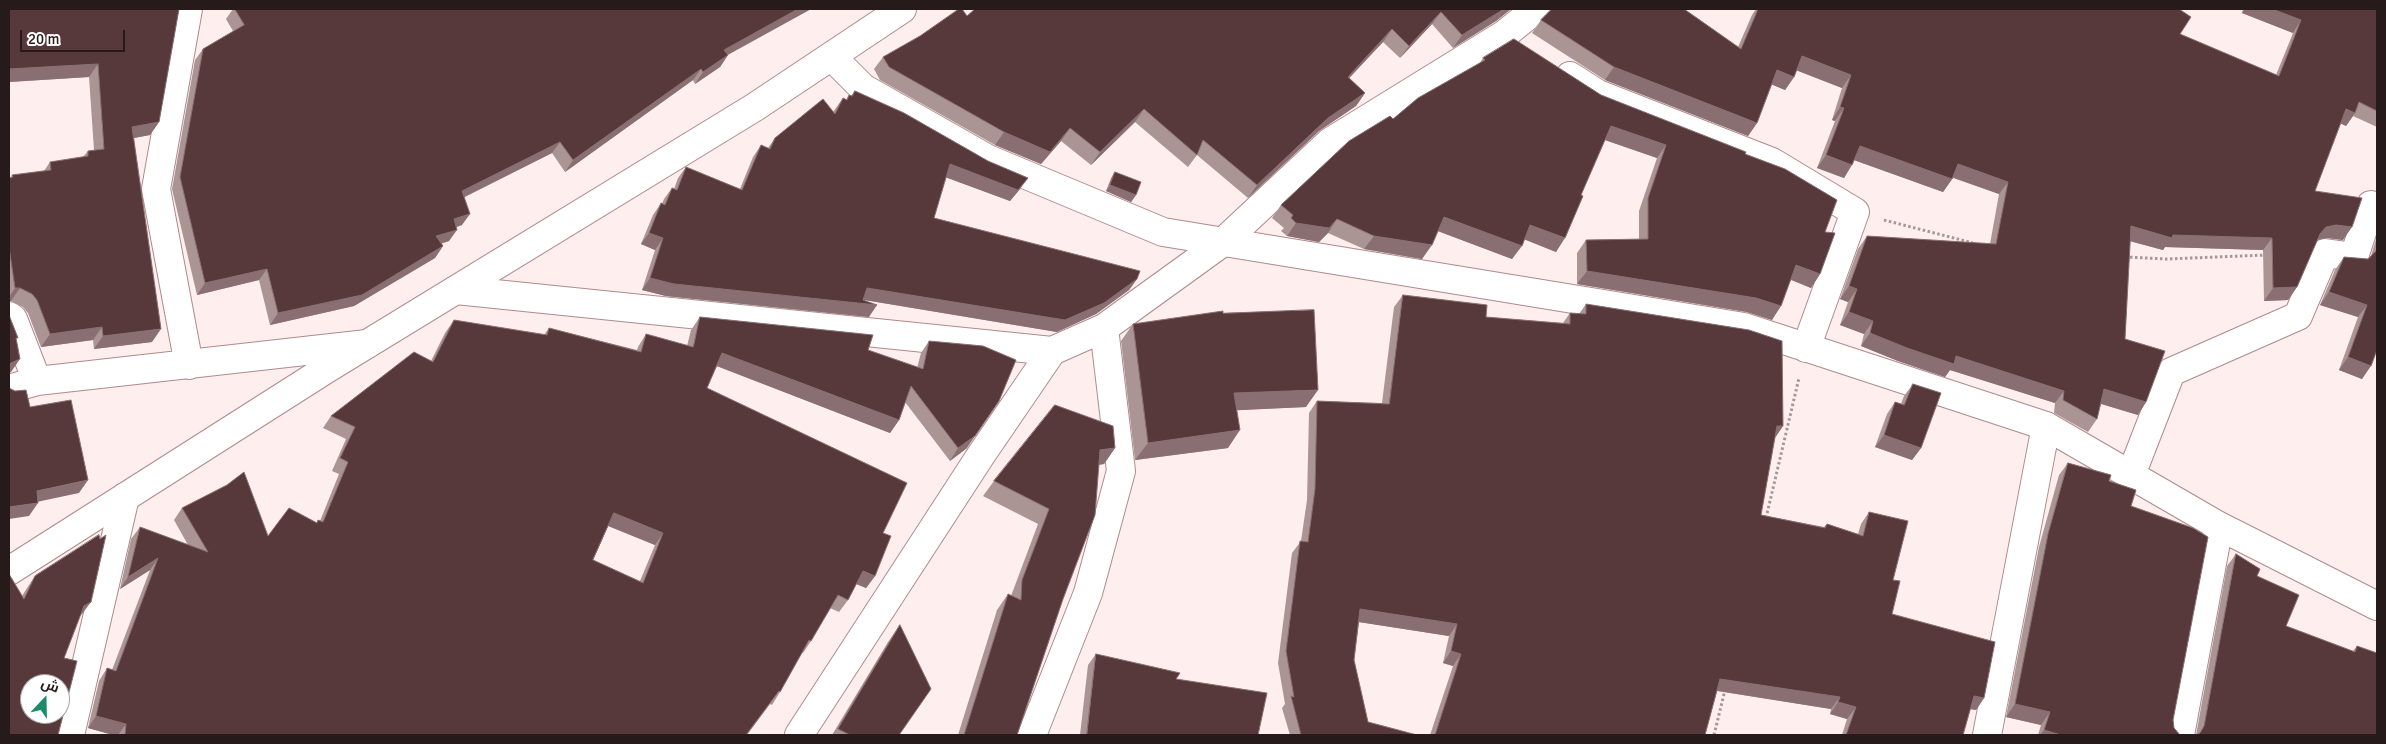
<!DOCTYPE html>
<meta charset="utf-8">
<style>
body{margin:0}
#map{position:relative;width:2386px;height:744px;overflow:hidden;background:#feeeee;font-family:Signika,Cairo,sans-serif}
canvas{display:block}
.frame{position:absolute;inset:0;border:10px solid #271a1a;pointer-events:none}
.north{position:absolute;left:20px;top:674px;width:50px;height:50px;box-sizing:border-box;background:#fff;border:1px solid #a9a3a3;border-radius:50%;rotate:21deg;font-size:14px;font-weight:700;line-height:20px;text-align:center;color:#271a1a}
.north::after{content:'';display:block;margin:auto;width:18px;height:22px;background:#1a8b6b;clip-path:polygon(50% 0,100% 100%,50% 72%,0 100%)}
.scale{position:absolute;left:20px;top:30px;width:105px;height:22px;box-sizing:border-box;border:2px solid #271a1a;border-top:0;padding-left:6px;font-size:15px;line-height:18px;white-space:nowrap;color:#271a1a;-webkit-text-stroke:4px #fff;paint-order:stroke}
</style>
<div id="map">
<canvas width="2386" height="744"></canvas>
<div class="frame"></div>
<div class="north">ش</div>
<div class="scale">20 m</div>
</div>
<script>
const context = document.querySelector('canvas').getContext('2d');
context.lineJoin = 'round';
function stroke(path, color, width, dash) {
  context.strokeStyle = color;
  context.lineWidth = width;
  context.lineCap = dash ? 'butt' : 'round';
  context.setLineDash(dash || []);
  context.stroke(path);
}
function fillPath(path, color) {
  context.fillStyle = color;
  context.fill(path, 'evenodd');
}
const minor = new Path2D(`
 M188 9 156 189 189 365
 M832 57 863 88 988 159 1163 232 1744 327 2046 426 2219 526 2377 606
 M1570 76 1598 94 1772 162 1855 212 1806 348
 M456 290 1052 351 1104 328 1223 242 1330 142 1505 34 1536 9
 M9 316 13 319 37 381
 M9 389 37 381 367 344
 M2131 475 2171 372 2298 316 2325 253 2354 257 2371 205 2377 207
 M70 735 125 497
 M799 735 981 455 1052 351
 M1032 735 1088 593 1121 471 1104 328
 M1987 735 2046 426
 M2180 735 2219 526`);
const tertiary = new Path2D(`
 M9 571 328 368 755 107 902 9`);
stroke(minor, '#af8b8d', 30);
stroke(tertiary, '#af8b8d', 30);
stroke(new Path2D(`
 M1884 220 1973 243
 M2125 257 2167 259 2266 255
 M1766 518 1799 378
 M1714 735 1725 690`), '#a69797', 3, [2.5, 2.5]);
stroke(minor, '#fff', 28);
stroke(tertiary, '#fff', 28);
fillPath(new Path2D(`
 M9 9H179L159 122 150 135 134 138 152 342 94 349 93 340 41 347 28 313 23 307 11 301H9V178L11 177 12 175 44 171 50 162 83 157 88 151 94 150 89 77 9 82Z
 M233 9H811L728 55 720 67 695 84 693 80 565 172 552 153 465 197 462 225 457 227 449 241 441 244 443 246 435 258 354 306 270 325 259 280 197 295 172 189 195 60 203 49 233 31 226 19Z
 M975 9H1511L1496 21 1453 48 1432 24 1400 58 1383 42 1349 78 1365 93 1356 106 1319 131 1248 198 1197 155 1188 167 1135 122 1091 165 1061 141 1041 164 995 145 880 80 874 69 883 57 967 16Z
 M1551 9H1684L1738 47 1752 15 1756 9H2179L2180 34 2276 75 2293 33 2242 13 2243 9H2377V127L2353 116 2346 126 2341 123 2315 191 2343 240 2327 238 2317 240 2297 287 2288 300 2264 301 2263 250 2165 247 2163 250 2130 241 2125 339 2146 402 2138 415 2101 404 2097 419 2088 432 2054 413 2055 403 1950 370 1945 377 1898 361 1861 346 1864 334 1840 325 1848 302 1840 299 1858 249 1867 236 1990 244 1999 194 1953 178 1943 192 1854 160 1844 178 1817 168 1835 121 1832 120 1842 88 1796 70 1794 77 1785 90 1772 84 1757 123 1748 136 1605 80 1532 33 1541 20Z
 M1483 58 1601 95 1745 154 1825 232 1820 274 1811 288 1791 280 1772 320 1747 312 1577 284V253L1586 240 1639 239V211L1657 158 1605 140 1556 252 1524 239 1512 259 1438 231 1422 259 1364 249 1328 233 1319 242 1287 236 1281 231 1284 228 1272 218 1281 205 1393 119 1480 63Z
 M855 91 1020 189 1010 201 946 177 934 218 1137 279 1129 290 1096 314 1057 332 864 300 869 317 666 296 642 290 655 250 641 244 653 215 661 203 662 204 664 199 672 188 674 189 678 178 686 167 740 189 753 157 761 145 768 148 775 138 833 112 843 98 846 100 849 95 851 96Z
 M1115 172 1136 195 1131 202 1106 191 1111 178Z
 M2377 236V350L2362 379 2339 370 2358 317 2320 305 2335 270 2344 257 2368 259 2371 256Z
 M1403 295 1486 317 1563 323 1570 313 1579 314 1586 304 1783 426 1775 437 1761 515 1824 527 1827 524 1858 534 1861 524 1869 512 1893 580 1892 614 1984 698 1976 710 1970 709 1963 735H1842L1847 719 1830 714 1831 709 1717 691 1705 735H1430L1453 666 1443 663 1449 636 1359 622 1354 660 1368 722 1417 735H1290L1282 708 1285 704 1278 663 1292 553 1301 541 1307 500 1309 413 1317 401 1382 403 1394 307Z
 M1223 313 1306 407 1237 410 1228 448 1135 460 1121 341 1133 324Z
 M700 317 868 350 917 368 921 353 929 341 967 448 950 461 905 402 899 420 890 433 717 366 707 388 883 533 875 576 866 588 856 584 848 600 839 612 830 608 811 641 803 653H802L780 692 772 705 770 704 747 735H113L88 728 99 681 107 668 112 670 150 570 120 589 131 539 140 527 188 545 174 520 182 508 268 536 317 522 318 520 320 521 339 474 332 471 346 439 323 428 331 416 431 361 445 333 454 320 544 335 549 328 637 350 638 347 646 334 687 346 691 330ZM608 526 655 545 640 581 593 560Z
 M1913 384 1921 448 1912 460 1875 447 1887 414 1895 402 1901 404 1904 396Z
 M1115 448 1104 464 1099 465 1063 599 1017 735H958L997 610 1008 594 1011 596 1038 524 983 496 994 481Z
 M2068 463 2109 481 2131 506 2173 720 2174 728 2180 735H2038L2041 725 2006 717 2039 547 2059 475Z
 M2236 554 2257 576 2286 626 2353 651 2357 646 2377 735H2196L2227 566Z
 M35 576 82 614 80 615 64 658 22 596 27 588Z
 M900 625 899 735H832L888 642Z
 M1096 654 1176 679 1258 735H1080L1088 665Z`), '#aa9494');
fillPath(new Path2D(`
 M798 9H811L716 61 724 50Z
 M1504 9H1511L1496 21 1453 48 1462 35Z
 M2245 9H2272L2301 20 2293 33 2242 13Z
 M1441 12 1432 24 1400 58 1409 46Z
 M1392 29 1383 42 1339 89 1348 77Z
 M728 55 720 67 695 84 703 72Z
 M1802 56 1851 75 1842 88 1793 69Z
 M98 64 89 77 9 82V69Z
 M1614 67 1757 123 1748 136 1605 80Z
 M701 69 693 80 565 172 573 160Z
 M1777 70 1794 77 1785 90 1768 83Z
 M1365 93 1356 106 1319 131 1248 198 1257 185 1328 118Z
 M1840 107 1844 108 1835 121 1832 120Z
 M1144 109 1135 122 1091 165 1100 152Z
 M2346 109 2355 113 2346 126 2337 122Z
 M159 122 150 135 123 140 132 127Z
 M1611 126 1666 145 1657 158 1602 139Z
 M1070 128 1061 141 1041 164 995 145 1004 132Z
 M560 142 552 153 454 202 462 191Z
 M1860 146 1952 179 1943 192 1851 159Z
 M1826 155 1852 165 1844 178 1817 168Z
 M950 164 1028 178 1020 189 1010 201 942 176Z
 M1958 164 2008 182 1999 194 1949 176Z
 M1110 185 1136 195 1131 202 1106 191Z
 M470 214 462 225 446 230 454 219Z
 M1444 217 1522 246 1512 259 1435 230Z
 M1337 219 1328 233 1319 242 1287 236 1296 223Z
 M1530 225 1565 238 1556 252 1521 238Z
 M2336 225 2352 227 2343 240 2327 238 2317 240 2320 234 2326 227Z
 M2131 226 2272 238 2263 250 2165 247 2163 250 2122 239Z
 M457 230 449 241 428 247 436 236Z
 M649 233 663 238 655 250 641 244Z
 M1374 236 1432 245 1422 259 1364 249Z
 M443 246 435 258 354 306 270 325 278 313Z
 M1796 265 1820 274 1811 288 1787 278Z
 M267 269 259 280 197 295 205 283Z
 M1587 271 1756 298 1781 306 1772 320 1747 312 1577 284Z
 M650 278 877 305 869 317 666 296 642 290Z
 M1137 279 1129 290 1096 314 1057 332 859 299 867 288Z
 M1849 286 1857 289 1848 302 1840 299Z
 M2297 287 2288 300 2264 301 2273 288Z
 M15 288H20L11 301H9V297Z
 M2329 292 2367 305 2358 317 2320 305Z
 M1849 312 1873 321 1864 334 1840 325Z
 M102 327 93 340 41 347 50 334Z
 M161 329 152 342 94 349 103 336Z
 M1870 333 1956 356 2064 391 2055 403 1950 370 1945 377 1898 361 1861 346Z
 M722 353 899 420 890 433 714 365Z
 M2348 357 2371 366 2362 379 2339 370Z
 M20 359 11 372 9 373V364Z
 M2104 389 2146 402 2138 415 2095 402Z
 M1318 390 1306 407 1222 411 1234 393Z
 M1777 426H1783L1775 438Z
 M1240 430 1228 448 1135 460 1148 443Z
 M1884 435 1921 448 1912 460 1875 447Z
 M975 436 967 448 950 461 958 448Z
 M1115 448 1104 464 1089 466 1100 450Z
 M88 480 79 493 27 504 37 491Z
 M38 503 29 516 9 519V507Z
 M614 513 663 533 655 545 606 525Z
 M158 558 150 570 120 589 128 577Z
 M863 571 875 576 866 588 854 583Z
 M91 602 82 614 75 618 84 606Z
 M1360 609 1457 624 1449 636 1352 621Z
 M1451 651 1461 654 1453 666 1443 663Z
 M1720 679 1840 697 1831 709 1712 690Z
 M1974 696 1984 698 1976 710 1965 708Z
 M1838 702 1856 707 1847 719 1830 714Z
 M2015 704 2050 712 2041 725 2006 717Z
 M96 716 126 724 118 735H113L88 728Z
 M2044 730 2061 735H2040Z`), '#896f71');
const building = new Path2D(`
 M9 9H179L159 122 132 127 161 329 103 336 102 327 50 334 37 300 32 294 20 288H15L9 247V178L13 177 12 175 51 170 50 162 88 156V151L104 149 98 64 9 69Z
 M235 9H798L724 50 728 55 703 72 701 69 573 160 560 142 462 191 470 214 454 219 457 230 436 236 443 246 362 295 278 313 267 269 205 283 180 177 203 49 244 25Z
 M959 9H962L967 16 975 9H1504L1462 35 1441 12 1409 46 1392 29 1348 77 1365 93 1328 118 1257 185 1203 140 1197 155 1144 109 1100 152 1070 128 1050 152 1004 132 889 67 883 57 920 36Z
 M1552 9H1684L1741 49 1758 9H2179L2191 17 2180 34 2279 76 2301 20 2272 9H2377V111L2359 102 2355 113 2346 109 2315 191 2362 198 2352 227 2336 225 2326 227 2320 234 2297 287 2273 288 2272 238 2173 235 2172 238 2131 226 2125 339 2165 351 2146 402 2104 389 2097 419 2063 400 2064 391 1956 356 1954 364 1907 348 1870 333 1873 321 1849 312 1857 289 1849 286 1867 236 1996 244 2008 182 1958 164 1952 179 1860 146 1852 165 1826 155 1844 108 1840 107 1851 75 1802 56 1794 77 1777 70 1757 123 1614 67 1541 20Z
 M1514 39 1601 95 1746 152 1745 154 1785 169 1837 200 1825 232 1835 233 1820 274 1796 265 1781 306 1756 298 1587 271 1586 240 1648 239V198L1666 145 1611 126 1581 195 1583 196 1565 238 1530 225 1522 246 1444 217 1432 245 1374 236 1337 219 1329 228 1296 223 1291 218 1293 215 1281 205 1349 141 1390 116 1393 119 1418 98 1485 60 1483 58Z
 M855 91 904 113 988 161 1028 178 1018 190 950 164 934 218 1140 271 1137 279 1104 303 1065 320 867 288 863 300 877 305 674 284 650 278 663 238 649 233 661 203 665 205 672 188 677 190 686 167 742 190 761 145 770 149 775 138 823 99 835 114 843 98 847 100 849 95 852 96Z
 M1115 172 1141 182 1136 195 1110 185Z
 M2377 250V350L2371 366 2348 357 2367 305 2329 292 2344 257 2368 259Z
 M1403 295 1487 305 1486 317 1570 324V313L1586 314V304L1749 330 1782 341 1783 426H1777L1761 515 1825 528 1827 524 1863 536 1869 512 1908 521 1893 580 1900 581 1892 614 1995 642 1984 698 1974 696 1963 735H1846L1856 707 1838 702 1840 697 1720 679 1705 735H1435L1461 654 1451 651 1457 624 1360 609 1354 660 1368 722 1417 735H1301L1291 696 1294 697 1286 651 1300 541 1308 542 1315 489 1317 401 1389 404Z
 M1314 310 1318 390 1234 393 1240 430 1148 443 1133 324 1223 311V313Z
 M9 315 18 338H16L20 359 9 364Z
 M700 317 873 335 868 350 923 369 929 341 983 346 1016 360 999 401 975 436 958 448 911 386 899 420 722 353 707 388 907 483 883 533 891 536 875 576 863 571 848 600 838 595 811 641 809 640 780 692 779 691 746 735H125L126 724 96 716 107 668 116 671 158 558 128 577 140 527 208 552 182 508 227 485 244 472 268 536 289 508 317 523 318 520 323 522 348 462 340 458 355 427 331 416 414 352 433 362 454 320 547 335 549 328 641 352 646 334 693 347ZM614 513 663 533 643 583 593 560Z
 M1913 384 1941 393 1921 448 1884 435 1895 402 1904 405Z
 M9 388 15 391 26 390 30 407 71 400 88 480 37 491 38 503 9 507Z
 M1055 405 1113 426 1115 448 1100 450 1095 515 1063 599 1017 735H964L1008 594 1021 600 1022 580 1049 509 994 481Z
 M2068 463 2111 475 2109 481 2136 490 2131 506 2193 528 2208 537 2173 720 2174 728 2180 735H2061L2044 730 2050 712 2015 704 2048 534Z
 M99 535 100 539 106 535 91 602 84 606 64 658 77 661 58 735H9V574L24 599 35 576ZM30 684H60V714H30Z
 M2236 554 2260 569 2257 576 2299 595 2286 626 2355 652 2357 646 2377 653V735H2197L2200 733 2204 726Z
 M900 625 931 689 899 735H850L838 729Z
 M1096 654 1180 673 1176 679 1267 693 1258 735H1087Z`);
fillPath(building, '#57393b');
stroke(building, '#896f71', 1);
</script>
